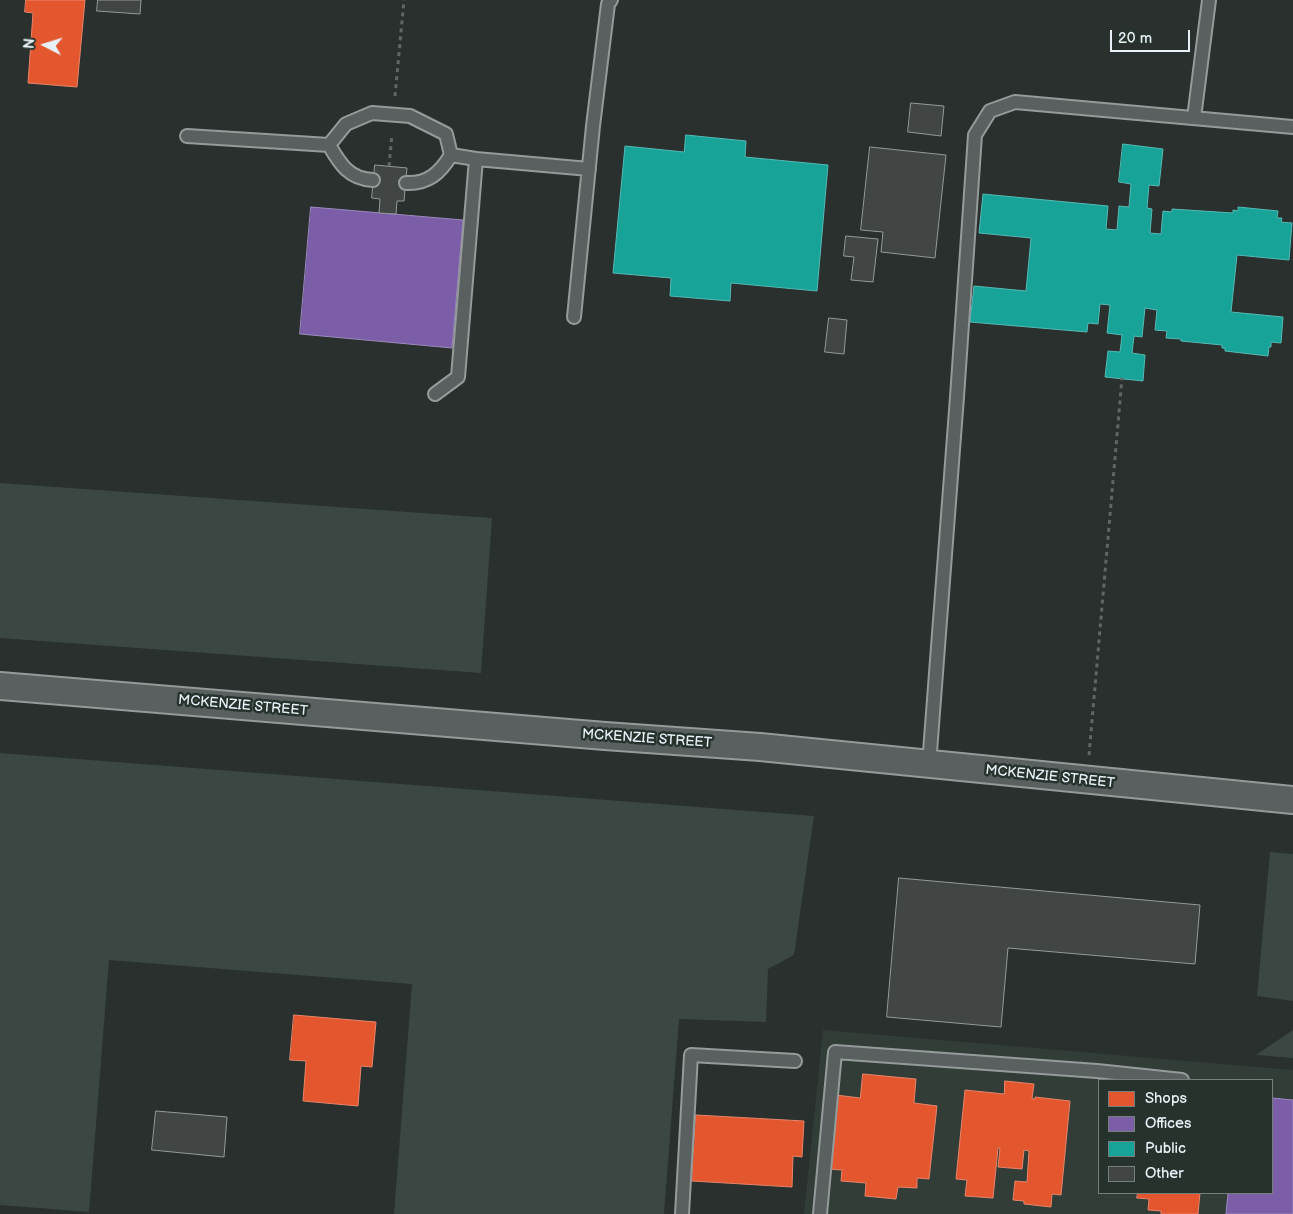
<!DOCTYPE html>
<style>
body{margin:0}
#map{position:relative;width:1293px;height:1214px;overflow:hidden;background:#29302d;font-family:"Balsamiq Sans",sans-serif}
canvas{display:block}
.legend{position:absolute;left:1098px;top:1079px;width:175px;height:115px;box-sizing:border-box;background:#26332d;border:1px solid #747f7e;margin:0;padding:6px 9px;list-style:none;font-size:15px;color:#e8f1f8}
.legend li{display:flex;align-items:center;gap:10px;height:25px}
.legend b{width:25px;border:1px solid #747f7e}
.north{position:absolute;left:20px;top:20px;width:50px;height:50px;-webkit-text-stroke:4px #26332d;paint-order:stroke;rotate:275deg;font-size:14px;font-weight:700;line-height:20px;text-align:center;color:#e8f1f8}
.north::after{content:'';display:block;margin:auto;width:18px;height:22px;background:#e8f1f8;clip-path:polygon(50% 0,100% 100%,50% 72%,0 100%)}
.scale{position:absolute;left:1110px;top:30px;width:80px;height:22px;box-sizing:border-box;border:2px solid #e8f1f8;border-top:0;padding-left:6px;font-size:15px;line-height:18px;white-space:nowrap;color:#e8f1f8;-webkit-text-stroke:4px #26332d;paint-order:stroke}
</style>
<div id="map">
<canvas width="1293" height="1214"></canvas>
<ul class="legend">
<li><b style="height:14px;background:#e4572e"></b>Shops</li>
<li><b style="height:14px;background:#7b5ea7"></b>Offices</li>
<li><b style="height:14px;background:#17a398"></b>Public</li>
<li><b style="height:14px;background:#414644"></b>Other</li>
</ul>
<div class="north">N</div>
<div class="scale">20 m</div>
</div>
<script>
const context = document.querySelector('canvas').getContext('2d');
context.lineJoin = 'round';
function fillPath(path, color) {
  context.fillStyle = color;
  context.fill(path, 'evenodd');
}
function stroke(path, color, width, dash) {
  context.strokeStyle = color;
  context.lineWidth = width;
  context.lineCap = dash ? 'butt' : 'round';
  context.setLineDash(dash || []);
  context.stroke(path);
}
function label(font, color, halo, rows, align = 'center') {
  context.font = font + ' "Balsamiq Sans",sans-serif';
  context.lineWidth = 5;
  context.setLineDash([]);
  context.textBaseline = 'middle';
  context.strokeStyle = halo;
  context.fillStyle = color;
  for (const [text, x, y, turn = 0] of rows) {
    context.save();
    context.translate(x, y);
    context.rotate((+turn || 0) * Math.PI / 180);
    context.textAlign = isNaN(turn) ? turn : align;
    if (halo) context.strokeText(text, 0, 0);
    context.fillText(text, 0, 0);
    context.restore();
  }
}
fillPath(new Path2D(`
 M823 1030 1293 1070V1214H804ZM1099 1080H1272V1193H1099Z`), '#323d38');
fillPath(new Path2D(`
 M0 483 492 518 481 673 0 638Z
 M0 753 814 816 794 955 768 969 766 1022 679 1019 664 1214H394L412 984 109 960 89 1212 0 1205Z
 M1270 852 1293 854V1001L1257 996Z
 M1293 1030V1058L1256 1055Z`), '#3b4743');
const shops = new Path2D(`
 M26 0H85L77 87 28 83 33 13 25 12Z
 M294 1015 376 1022 372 1067 361 1066 358 1106 303 1101 306 1061 290 1060Z
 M863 1074 916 1079 914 1103 937 1106 929 1179 917 1178V1188L898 1187 896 1199 865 1196 866 1183 841 1181 842 1170 828 1169 836 1095 860 1098Z
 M1005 1081 1034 1084 1032 1099H1035V1097L1070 1101 1061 1195 1052 1194 1051 1207 1024 1204V1201L1013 1200 1015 1181 1027 1182 1029 1151 1024 1150 1022 1169 998 1167 1000 1148H998L993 1198 965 1196 967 1180 956 1179 965 1090 1004 1094Z
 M696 1115 804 1121 802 1157 793 1156 792 1187 692 1181Z
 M1138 1193H1200L1198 1214H1161V1211L1148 1210 1149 1199 1137 1198Z`);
fillPath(shops, '#e4572e');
stroke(shops, '#e5856b', 1);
const offices = new Path2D(`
 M311 207 463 220 452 348 300 334Z
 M1272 1098 1293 1100V1214H1226L1228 1193H1272Z`);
fillPath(offices, '#7b5ea7');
stroke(offices, '#9c8abf', 1);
const public = new Path2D(`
 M686 135 746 141 745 157 828 165 817 291 731 283 730 301 670 296 671 278 613 273 625 146 684 152Z
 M1123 144 1163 149 1159 186 1149 185 1147 208 1152 209 1150 233 1161 234 1163 211 1172 212V209L1233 213V210L1238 211V207L1278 211 1277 218H1282L1281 222 1292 223 1289 260 1237 255 1231 312 1283 317 1281 343 1271 342V347H1269L1268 356 1225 351V348H1222V345L1181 341V339L1166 338 1167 331 1155 330 1157 310 1145 308 1142 337 1134 336 1132 353 1145 355 1143 381 1105 377 1108 351 1120 352 1122 335 1107 333 1110 305 1100 304 1098 324 1088 323 1087 332 970 322 974 286 1026 291 1031 238 979 233 983 194 1108 206 1106 229 1117 230 1119 206 1129 207 1131 184 1119 182Z`);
fillPath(public, '#17a398');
stroke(public, '#56bab5', 1);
const building = new Path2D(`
 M98 0H141L140 14 97 11Z
 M911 103 944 106 941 136 908 132Z
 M870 147 946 155 935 258 881 252 883 232 861 230Z
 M375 165 407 168 404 201H397L396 214 379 213 380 199 372 198Z
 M846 236 878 239 873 282 851 280 854 257 844 256Z
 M829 318 847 320 844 354 825 352Z
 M899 878 1200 905 1195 964 1008 948 1001 1027 887 1017Z
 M156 1111 227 1117 224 1157 152 1150Z`);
fillPath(building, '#414644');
stroke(building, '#959a9a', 1);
const lane = new Path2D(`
 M1194 118 1209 0
 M187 136 329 145
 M329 145 346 124 372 113 410 116 446 134 451 155C440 173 428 184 406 183
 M329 145C340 164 349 179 373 180
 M476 159 589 169
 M574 317 593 126 608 4 611 0
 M435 394 458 377 476 159 451 155
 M929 765 957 397 975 135 990 111 1015 102 1293 127
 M682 1214 691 1055 795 1061
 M820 1214 835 1052 1097 1071 1182 1080`);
const street = new Path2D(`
 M0 686 605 736 760 747 1293 800`);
stroke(lane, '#959a9a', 16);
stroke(street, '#959a9a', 30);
stroke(new Path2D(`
 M395 96 404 0
 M389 166 392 134
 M1089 755 1122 378`), '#626665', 3, [4, 4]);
stroke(lane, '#5a6060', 12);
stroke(street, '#5a6060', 26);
label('14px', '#e8f1f8', '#26332d', [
 ["MCKENZIE STREET",243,706,5],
 ["MCKENZIE STREET",647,739,4],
 ["MCKENZIE STREET",1050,777,6]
]);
</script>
